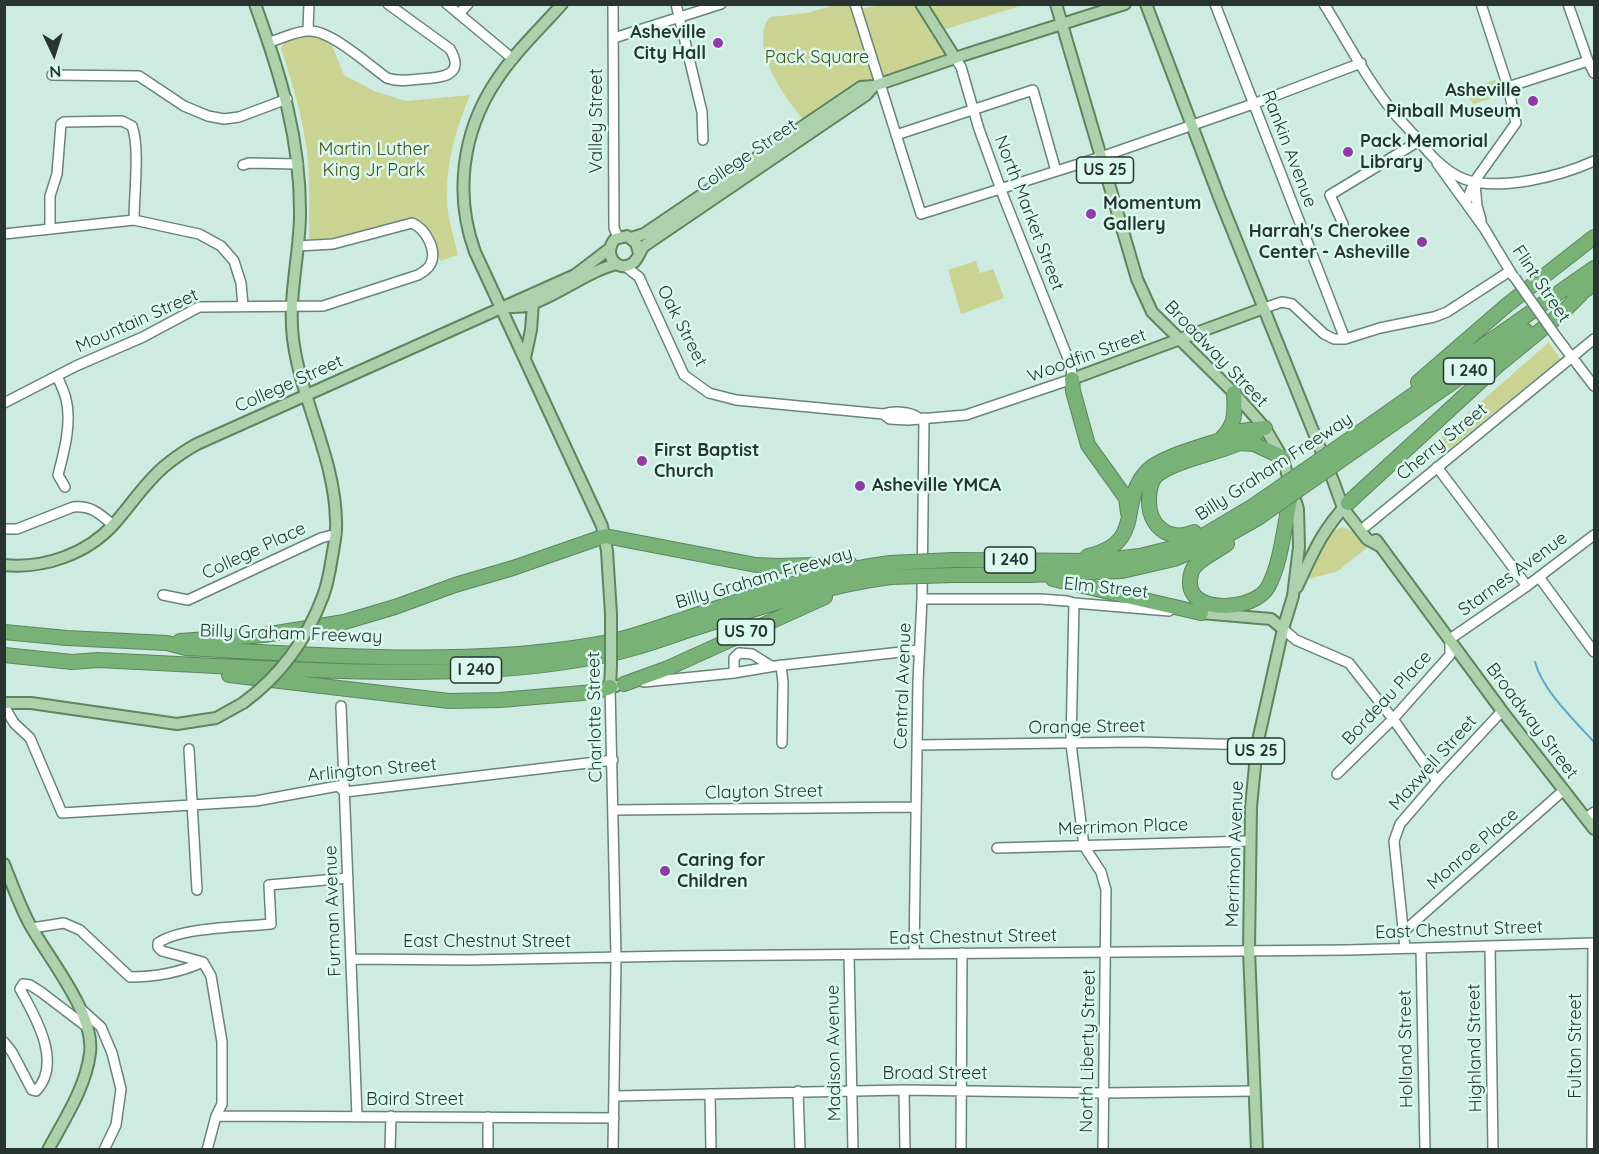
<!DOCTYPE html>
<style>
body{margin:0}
#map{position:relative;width:1599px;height:1154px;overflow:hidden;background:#cdebe1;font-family:Quicksand,sans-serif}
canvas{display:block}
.frame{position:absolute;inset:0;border:6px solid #283430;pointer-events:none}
.north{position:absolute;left:24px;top:24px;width:60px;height:60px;-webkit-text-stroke:4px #daf9ee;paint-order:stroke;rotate:176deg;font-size:16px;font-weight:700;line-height:24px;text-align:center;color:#283430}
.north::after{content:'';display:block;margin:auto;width:21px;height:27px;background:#283430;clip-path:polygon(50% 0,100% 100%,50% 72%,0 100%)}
</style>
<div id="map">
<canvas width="1599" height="1154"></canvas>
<div class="frame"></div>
<div class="north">N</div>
</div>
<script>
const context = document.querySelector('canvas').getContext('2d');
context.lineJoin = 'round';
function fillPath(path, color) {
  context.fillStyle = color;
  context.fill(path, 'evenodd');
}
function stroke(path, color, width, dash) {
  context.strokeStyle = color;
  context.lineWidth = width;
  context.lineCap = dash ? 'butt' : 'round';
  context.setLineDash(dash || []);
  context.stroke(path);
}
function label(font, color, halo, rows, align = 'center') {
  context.font = font + ' Quicksand,sans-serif';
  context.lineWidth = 5;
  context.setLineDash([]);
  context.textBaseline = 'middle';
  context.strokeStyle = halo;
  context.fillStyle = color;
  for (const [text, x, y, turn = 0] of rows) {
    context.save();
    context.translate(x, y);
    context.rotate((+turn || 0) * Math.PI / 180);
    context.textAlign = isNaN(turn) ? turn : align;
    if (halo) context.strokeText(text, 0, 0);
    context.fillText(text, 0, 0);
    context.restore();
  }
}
fillPath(new Path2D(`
 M889 4 1023 5 933 33 947 56 857 84 805 121C785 99 747 45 770 17L807 13 835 5H851L853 10Z
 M314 35 330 41 344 75 374 91 406 101 470 95C454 133 442 177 449 218 452 231 455 243 458 255L440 261 433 241 422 221 409 218 337 239H309C309 210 310 180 307 151 302 115 292 82 281 48L285 42Z
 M1495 80 1500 95 1474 104 1469 99 1467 89Z
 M976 261 980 273 993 269 1004 298 961 314 948 270Z
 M1549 342 1560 359 1449 449 1440 438Z
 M1343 527 1356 533 1368 547 1338 571 1309 579C1315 562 1322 531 1343 527Z`), '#cad392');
stroke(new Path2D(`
 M1535 662C1543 691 1574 720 1594 742`), '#5ca7cc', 2);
const minor = new Path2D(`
 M447 4 513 59
 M613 4 614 228 618 237
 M676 4 702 112 703 140
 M855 4 921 214 1101 157 1253 104 1361 63
 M1215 4 1345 339
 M1324 4C1347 41 1367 80 1394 113 1400 120 1407 127 1413 134 1427 151 1443 171 1464 179 1499 192 1561 176 1594 161
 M1568 4 1588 61 1594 73
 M459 14 468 4
 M308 30 309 4
 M614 38 721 4
 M269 42C282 39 297 30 310 31 332 31 370 66 387 78 398 82 409 80 420 79 441 78 466 76 450 49L388 4
 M52 75 139 76 184 106 208 116 224 119 239 117 287 99
 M1508 87 1588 61
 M896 135 1033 90 1056 171
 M1437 163 1484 228 1513 276
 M243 165 249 163 298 164
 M1475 184 1477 206 1481 220
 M1466 203 1474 182 1516 123 1508 87 1481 4
 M1343 224 1330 195 1419 141
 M50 228V196L57 174 61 124 64 122 122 121 132 126C140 146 134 196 134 220
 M4 234 134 220 199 234 221 246 234 261 241 283 243 306
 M625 266 639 277 684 375 709 393 736 400 883 414C894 411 909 411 919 418
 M1264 308 1282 302 1292 304 1324 334 1334 339H1345L1380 328 1434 317 1447 312 1510 271
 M1558 339 1594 386
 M57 376C60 383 64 391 66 399 72 423 64 452 58 475L65 487
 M4 403 76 366 143 337 199 307 323 306 418 275C423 272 427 270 430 265 438 251 426 229 412 223L333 244 298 246
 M883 414 890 419 908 420 966 415 1072 379 1071 366 1004 198 979 129 961 67 955 58
 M1437 467 1527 586
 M1366 526 1594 339
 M4 529H17L73 507C91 505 100 514 113 525
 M1539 577 1594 652
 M163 595 188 600 321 538 336 534
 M922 599H1040L1067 601 1074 603 1169 611
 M1074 603 1071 744 1084 846 1101 872 1106 890 1103 1150
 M1283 629 1296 640 1349 663 1393 719 1437 781
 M781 665 783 683 782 743
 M734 673V658L739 653 752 654 771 666
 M644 682 734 673 775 666 919 650
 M610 687 616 958 613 1150
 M4 706 14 723 30 738 62 813 256 801 338 786 345 792 613 760
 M341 706 357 1116
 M917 745 1137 742 1257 745
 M189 749 197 890
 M1337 774 1393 719 1450 655V639L1527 586 1594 535
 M613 810 916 807
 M1586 818 1594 812
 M997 848 1250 841
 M32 928 64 923 80 930 130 977C157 977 179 973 203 962
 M1403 932 1564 790
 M1490 946 1493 1150
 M1405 948 1394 841 1400 824 1437 781 1502 711
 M1421 948 1425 1150
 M914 954 918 682 922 599 924 418
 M849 955 853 1150
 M352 959 469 960 674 956 1348 950 1594 943
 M81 1009 101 1027 112 1053 121 1089 116 1125 104 1150
 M4 1042 12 1052 32 1090 36 1091C63 1063 35 1016 20 989L23 984 30 985 41 992 87 1027
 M904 1090 905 1150
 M798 1091 800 1150
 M710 1094 711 1150
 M615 1096 904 1090 1104 1093 1254 1091
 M216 1116 614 1118
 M207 1150 216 1116 222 1104V1042L211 976 203 962 162 951 158 947V943C181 927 242 927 271 924L269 885 348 878
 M390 1150 391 1116
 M488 1150V1117
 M961 1150 962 953
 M1592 1150 1593 943`);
const major = new Path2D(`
 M255 4C281 76 301 140 300 217 299 258 288 298 293 339 301 401 335 458 336 521 337 533 334 545 332 557 330 570 328 583 323 596
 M562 4C540 29 514 53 496 81 462 132 454 195 475 252L602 526 607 551 611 614
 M921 4 955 58
 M1056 4 1137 279 1152 312 1234 393 1265 428 1282 457 1298 509 1299 547 1293 596 1283 629 1257 745 1251 807 1249 950 1257 1150
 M1146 4 1219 197 1334 483 1343 508 1367 539 1378 545
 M631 238 644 234 861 87 874 86 964 55 1125 4
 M639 253 636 243 627 236 615 239C602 254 617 274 633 263 638 259 640 251 644 246L866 95 874 86
 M507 307C513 307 520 307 526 306 558 296 585 272 617 264
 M525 358 531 330 533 303
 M1072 379 1264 308
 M1376 540 1502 711 1594 829
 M4 565C44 569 87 554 114 524 131 505 146 481 166 465 176 457 186 450 197 444L575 275 609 249
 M1297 587C1313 553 1321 532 1347 504
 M1201 613 1271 619 1283 629
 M611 666 610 687 616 686
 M4 703H31L177 724 216 718 243 703
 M4 864C12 884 19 904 29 923 48 958 95 1013 90 1053 86 1087 64 1120 48 1150`);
const highway = new Path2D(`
 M1574 298 1594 284
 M1072 379 1073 391 1088 445 1126 498 1128 513
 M1418 382 1507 305 1594 237
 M1353 437 1594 268
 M1222 438C1236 424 1235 412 1234 393
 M1239 443 1254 444 1282 457
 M1357 449 1526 331
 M1348 503 1497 366 1563 312 1581 294
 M1194 532C1168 543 1148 525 1149 499 1149 492 1151 482 1155 477 1169 462 1217 453 1237 444 1244 441 1251 436 1258 432
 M1227 544C1217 551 1204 557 1196 565 1191 570 1190 576 1190 582 1189 615 1255 611 1268 587 1283 560 1284 519 1293 488
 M1088 556C1147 542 1117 503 1147 471 1160 457 1201 447 1220 440 1227 437 1234 433 1241 431 1249 430 1257 429 1265 428
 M954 560 1094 561 1140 556 1176 547 1206 534 1253 506
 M954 575H1030L1122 571 1174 559 1214 543 1258 518
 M1053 579 1201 613
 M4 632 67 638 167 643 186 648C317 655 463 667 593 645 624 640 654 629 684 619 752 597 819 572 890 563
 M180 641 264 635 344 622 395 607 455 585 513 568 605 536 756 565 779 566 850 564
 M4 655 72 662 98 660C179 664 260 669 342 671 424 673 509 673 590 658 623 653 654 642 686 631 753 610 821 586 891 577
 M229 675 449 701 500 700 594 692 610 687
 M624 684 668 668 825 597`);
stroke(minor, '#68847b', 12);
stroke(major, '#5c865e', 14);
stroke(highway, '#5c865e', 16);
stroke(minor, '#fff', 9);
stroke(major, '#aed1ad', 10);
stroke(highway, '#78b277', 14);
const minorBridge = new Path2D(`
 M1515 278 1558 339`);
const majorBridge = new Path2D(`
 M611 666V614
 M243 703C280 676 307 639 323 596`);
const highwayBridge = new Path2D(`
 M1253 506 1353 437
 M1258 518 1357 449
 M890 563 954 560
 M891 577 954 575`);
stroke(minorBridge, '#68847b', 12, []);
stroke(majorBridge, '#5c865e', 14, []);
stroke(highwayBridge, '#5c865e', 16, []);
stroke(minorBridge, '#fff', 9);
stroke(majorBridge, '#aed1ad', 10);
stroke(highwayBridge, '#78b277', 14);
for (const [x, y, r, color] of [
 [718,43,6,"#913aa7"],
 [1533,101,6,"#913aa7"],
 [1348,152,6,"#913aa7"],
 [1091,214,6,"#913aa7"],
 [1422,242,6,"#913aa7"],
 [642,461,6,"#913aa7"],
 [860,486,6,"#913aa7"],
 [665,871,6,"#913aa7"]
]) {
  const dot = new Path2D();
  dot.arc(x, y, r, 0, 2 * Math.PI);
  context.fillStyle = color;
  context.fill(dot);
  stroke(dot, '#daf9ee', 2);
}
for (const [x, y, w] of [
 [1105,170,57],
 [1469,371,51],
 [1010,560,51],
 [746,632,57],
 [476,670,51],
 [1256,751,57]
]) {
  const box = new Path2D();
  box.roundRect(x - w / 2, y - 13, w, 26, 4.5);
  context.fillStyle = '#daf9ee';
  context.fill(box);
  stroke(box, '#283430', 1.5);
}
label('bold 16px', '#283430', null, [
 ["US 25",1105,170],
 ["I 240",1469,371],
 ["I 240",1010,560],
 ["US 70",746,632],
 ["I 240",476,670],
 ["US 25",1256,751]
]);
label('bold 18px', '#283430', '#daf9ee', [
 ["Asheville",706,33,"right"],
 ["City Hall",706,54,"right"],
 ["Asheville",1521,91,"right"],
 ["Pinball Museum",1521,112,"right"],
 ["Pack Memorial",1360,142],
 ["Library",1360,163],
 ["Momentum",1103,204],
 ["Gallery",1103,225],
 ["Harrah's Cherokee",1410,232,"right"],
 ["Center - Asheville",1410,253,"right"],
 ["First Baptist",654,451],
 ["Church",654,472],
 ["Asheville YMCA",872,486],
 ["Caring for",677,861],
 ["Children",677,882]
], 'left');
label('18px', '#494f1c', '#daf9ee', [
 ["Pack Square",817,58],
 ["Martin Luther",374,150],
 ["King Jr Park",374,171]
]);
label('18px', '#283430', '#daf9ee', [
 ["Valley Street",597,121,-90],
 ["Rankin Avenue",1289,149,69],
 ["College Street",747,156,-34],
 ["North Market Street",1029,213,69],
 ["Flint Street",1541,284,56],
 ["Mountain Street",137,321,-24],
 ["Oak Street",682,326,63],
 ["Broadway Street",1216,354,46],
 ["Woodfin Street",1087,356,-20],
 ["College Street",289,384,-24],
 ["Cherry Street",1442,442,-39],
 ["Billy Graham Freeway",1274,467,-33],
 ["College Place",254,551,-25],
 ["Starnes Avenue",1513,574,-36],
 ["Billy Graham Freeway",764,578,-16],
 ["Elm Street",1106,588,6],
 ["Billy Graham Freeway",291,634,2],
 ["Central Avenue",903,686,-88],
 ["Bordeau Place",1387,698,-47],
 ["Charlotte Street",595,717,-91],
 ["Broadway Street",1532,721,53],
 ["Orange Street",1087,727,-1],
 ["Maxwell Street",1433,763,-48],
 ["Arlington Street",372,770,-5],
 ["Clayton Street",764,792,-1],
 ["Merrimon Place",1123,827,-2],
 ["Monroe Place",1473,849,-41],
 ["Merrimon Avenue",1235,854,-88],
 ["Furman Avenue",333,911,-92],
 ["East Chestnut Street",1459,930,-2],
 ["East Chestnut Street",973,937,-1],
 ["East Chestnut Street",487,942],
 ["Fulton Street",1576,1046,-90],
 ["Highland Street",1475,1048,-91],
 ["Holland Street",1406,1049,-91],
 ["North Liberty Street",1088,1051,-89],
 ["Madison Avenue",834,1053,-91],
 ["Broad Street",935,1074],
 ["Baird Street",415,1100]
]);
</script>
